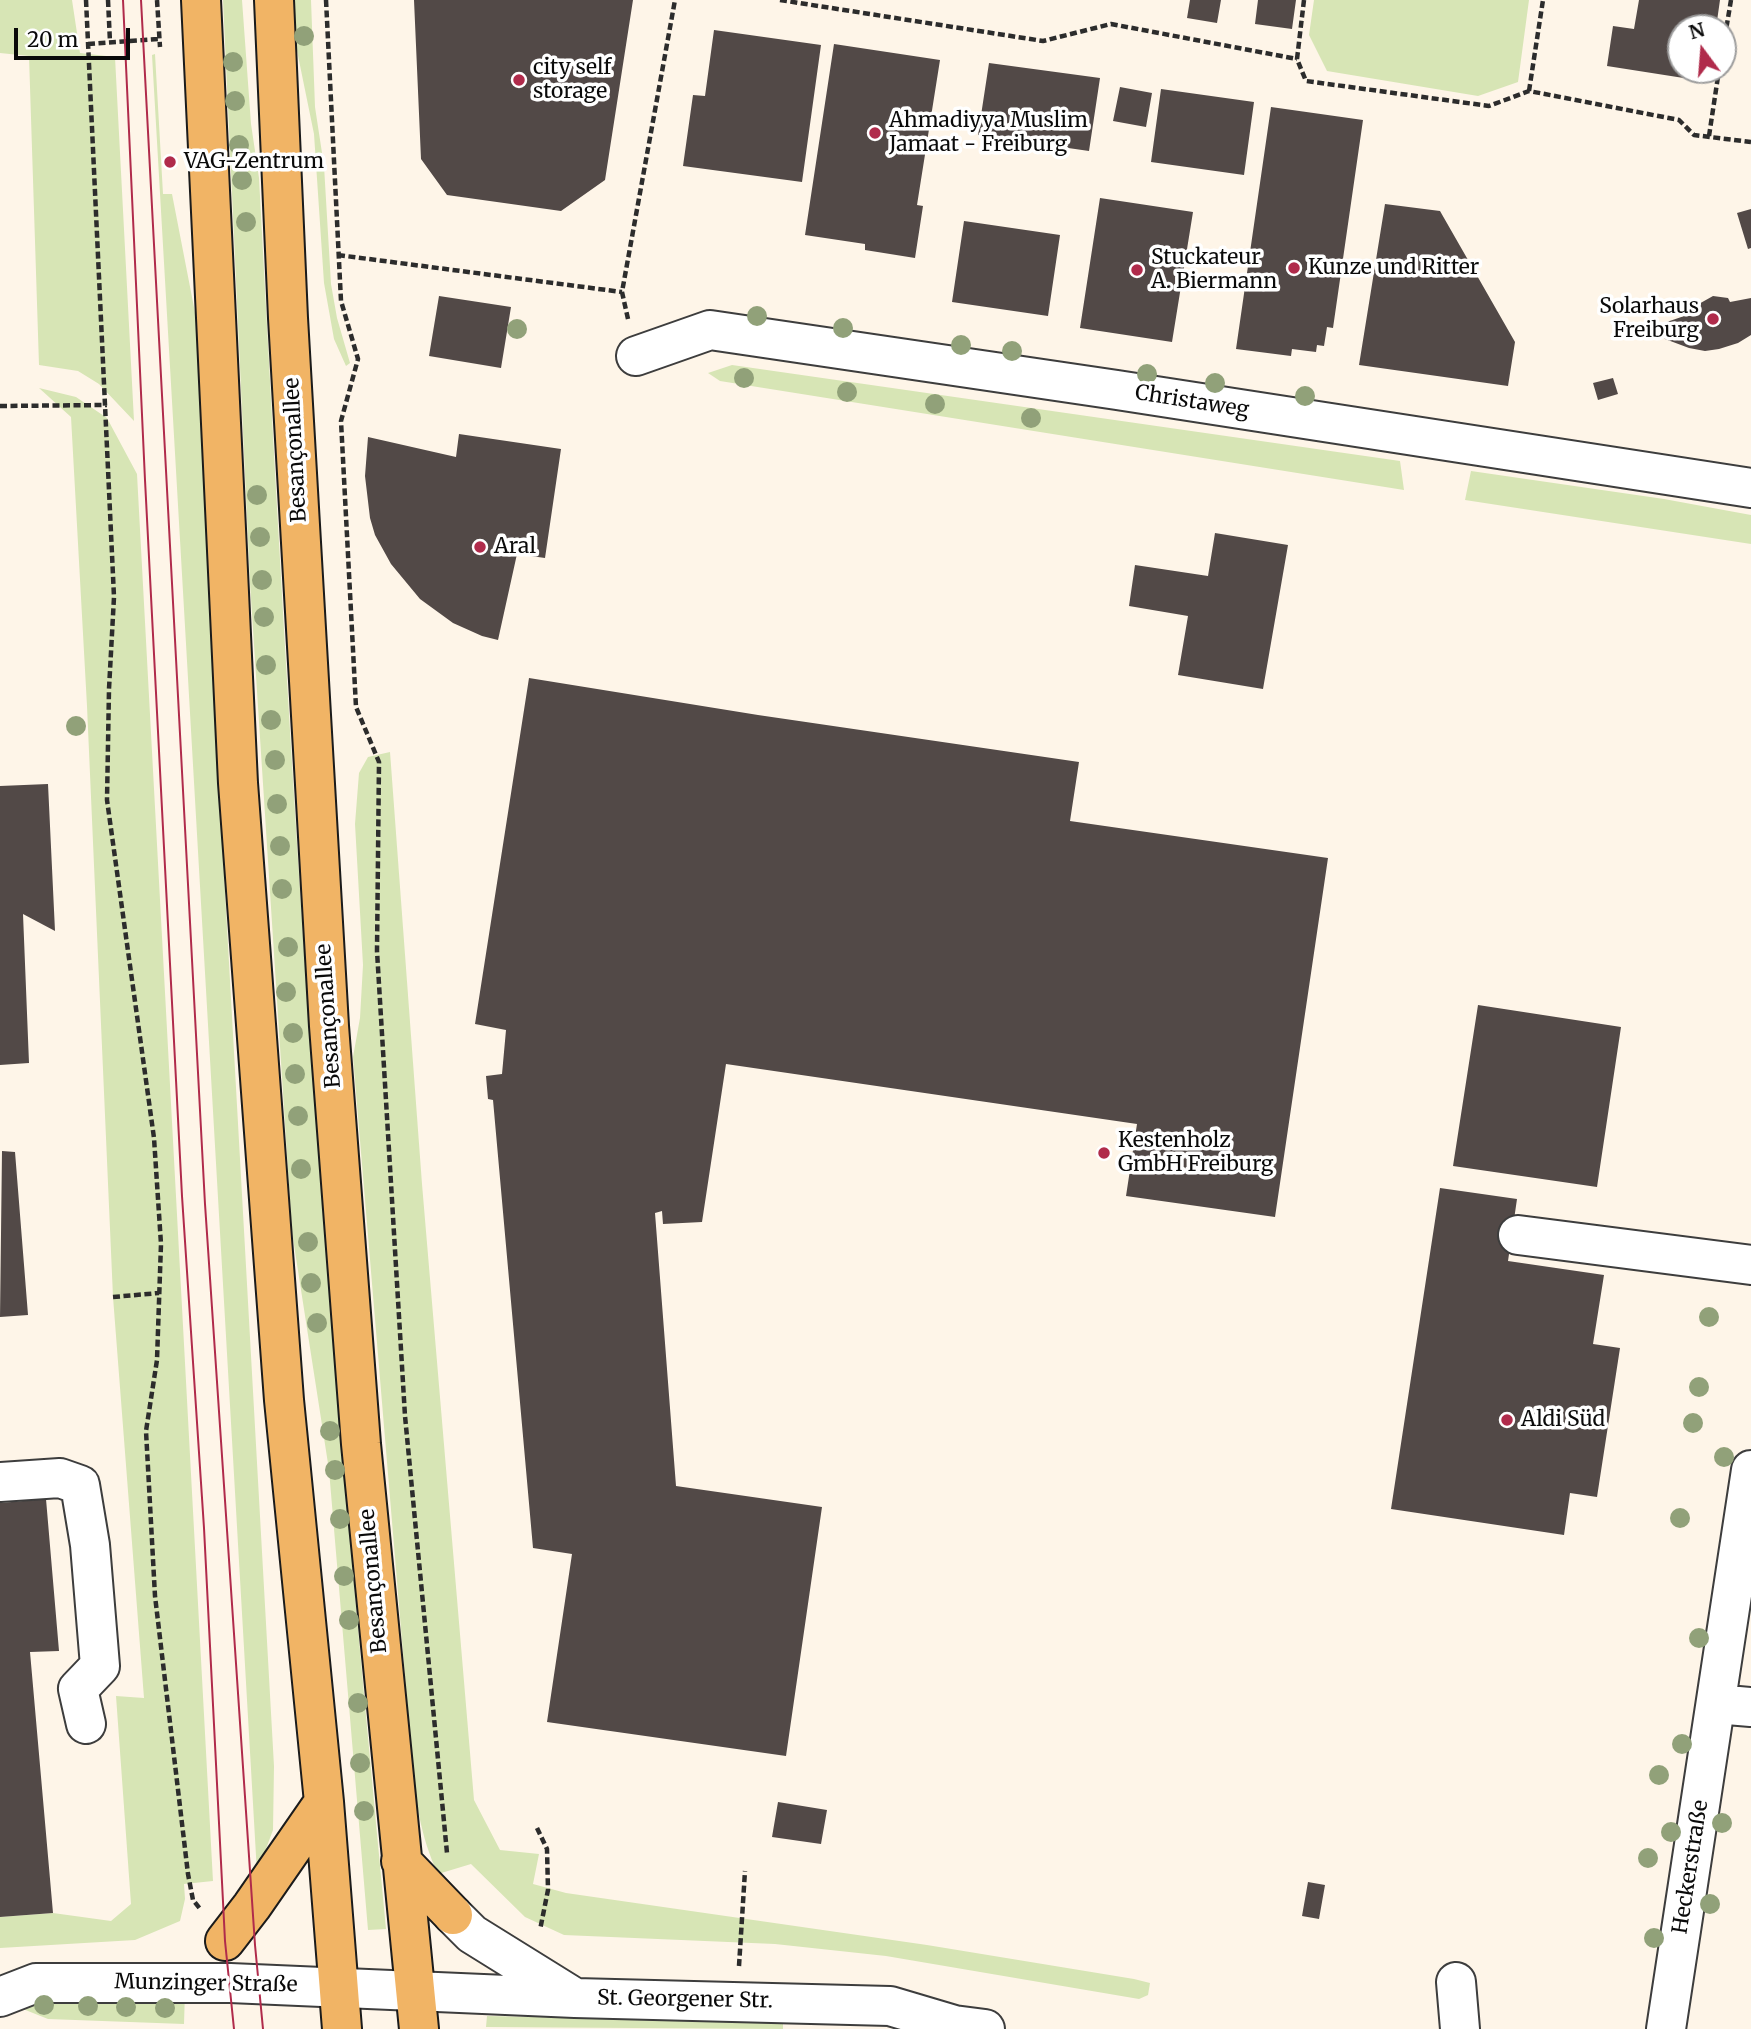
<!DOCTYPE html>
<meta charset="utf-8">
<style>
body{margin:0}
#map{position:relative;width:1751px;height:2029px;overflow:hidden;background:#fef5e8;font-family:Merriweather,serif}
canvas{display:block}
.north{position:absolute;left:1667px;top:14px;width:70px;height:70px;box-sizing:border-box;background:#fff;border:2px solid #9d9d9d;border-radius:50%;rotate:344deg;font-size:19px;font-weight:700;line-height:28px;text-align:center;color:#0a0a0a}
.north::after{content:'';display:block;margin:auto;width:24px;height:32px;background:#b02b4b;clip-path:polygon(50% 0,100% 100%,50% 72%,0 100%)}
.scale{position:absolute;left:14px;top:28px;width:116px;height:32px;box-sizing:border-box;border:4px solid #0a0a0a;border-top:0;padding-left:9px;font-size:21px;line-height:24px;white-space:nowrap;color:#0a0a0a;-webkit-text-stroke:5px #fff;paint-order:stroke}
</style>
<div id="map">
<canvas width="1751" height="2029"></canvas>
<div class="north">N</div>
<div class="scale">20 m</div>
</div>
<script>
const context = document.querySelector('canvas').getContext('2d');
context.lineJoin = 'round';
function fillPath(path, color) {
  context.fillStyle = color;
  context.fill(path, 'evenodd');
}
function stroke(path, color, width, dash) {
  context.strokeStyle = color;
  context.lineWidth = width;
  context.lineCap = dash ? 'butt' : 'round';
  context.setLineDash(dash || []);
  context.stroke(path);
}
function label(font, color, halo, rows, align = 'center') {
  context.font = font + ' Merriweather,serif';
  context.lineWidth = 7;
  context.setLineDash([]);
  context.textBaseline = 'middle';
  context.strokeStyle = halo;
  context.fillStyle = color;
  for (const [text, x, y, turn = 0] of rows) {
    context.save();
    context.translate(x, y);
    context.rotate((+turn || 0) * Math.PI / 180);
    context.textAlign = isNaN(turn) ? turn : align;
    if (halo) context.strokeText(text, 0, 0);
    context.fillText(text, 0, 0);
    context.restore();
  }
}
fillPath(new Path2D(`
 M0 0H72L80 53 115 57 134 421 99 384 78 371 39 365 29 56 0 53Z
 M223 0H242L251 124 259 178C275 474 291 771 312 1067 332 1355 359 1642 386 1929L368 1930 329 1470 292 1232 250 583Z
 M293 0H311L315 107 324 166 331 284 337 318 350 363 346 366 334 339 324 283 314 134 294 36Z
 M1314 0H1529L1518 82 1478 96 1327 71 1309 35Z
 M155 54 163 194H172L198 328 213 677 274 1766 273 1830 257 1873 152 55Z
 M732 365 1400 461 1404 490 720 381 708 373Z
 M39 388 76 397 107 418 137 474 213 1881 184 1884 185 1899 180 1921 135 1940 0 1948V1917L53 1913 111 1921 131 1904 116 1696 144 1698 113 1297 87 706 71 417Z
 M1471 471 1664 499 1751 515V544L1465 500Z
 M390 752 422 1184 474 1800 500 1850 539 1854 533 1884 566 1893 927 1945 1134 1979 1150 1983 1148 1995 1139 1999 886 1956 775 1944 564 1935 525 1917 471 1864 438 1874C420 1835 416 1802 412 1760L353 1057 360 1018 363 965 355 824 359 773 368 757Z
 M185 1991 184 2024 48 2019 23 2009 40 1997Z
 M487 2016 783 2022V2029L486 2027Z`), '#d7e5b5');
fillPath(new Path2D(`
 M414 0H633L605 180 561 211 447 195 421 159Z
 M1190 0H1221L1217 23 1187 18Z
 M1258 0H1296L1292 29 1255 24Z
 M1639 0H1720L1716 28H1681V70H1691L1690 79 1607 66 1613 26 1634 29Z
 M714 30 821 45 802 182 683 166 693 95 705 96Z
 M834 44 940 60 917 205 923 206 915 258 865 250V244L805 235Z
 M989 63 1100 78 1089 151 978 135Z
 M1120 87 1152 93 1146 127 1113 121Z
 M1161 89 1254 102 1244 175 1151 162Z
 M1271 107 1363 120 1333 328 1327 327 1324 346 1317 345 1316 352 1292 349 1291 356 1236 349Z
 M1100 198 1193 212 1172 342 1080 328Z
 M1385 204 1440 211 1515 342 1508 386 1359 365Z
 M1751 209V248L1748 249 1737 213Z
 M964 221 1060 235 1048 316 952 302Z
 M439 296 511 307 501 368 429 356Z
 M1713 296 1728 298 1730 302 1751 298V335L1738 343 1719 349 1705 351 1689 348 1665 339 1658 325 1693 313 1697 305Z
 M1613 378 1618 394 1598 400 1593 383Z
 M459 434 561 449 545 558 517 554 498 640 482 636 453 623 420 599 391 564 375 535 370 518 365 476 368 437 456 457Z
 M1215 533 1288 545 1263 689 1178 675 1188 616 1129 606 1135 565 1208 576Z
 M529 678 758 715 1079 762 1070 821 1328 858 1275 1217 1126 1196 1137 1124 726 1064 702 1222 663 1224 662 1211 655 1213 676 1486 822 1507 786 1756 547 1722 572 1554 533 1548 493 1100 488 1099 486 1076 502 1074 506 1030 475 1024Z
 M48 784 55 931 23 914 29 1063 0 1065V786Z
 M1478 1005 1621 1027 1597 1187 1453 1166Z
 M2 1151 15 1152 28 1315 0 1317Z
 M1440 1188 1517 1199 1508 1261 1604 1275 1593 1344 1620 1348 1597 1497 1570 1493 1564 1535 1391 1509Z
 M46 1499 59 1651 30 1652 53 1913 0 1917V1503Z
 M778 1802 827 1810 821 1844 772 1837Z
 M1308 1882 1325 1885 1319 1919 1302 1916Z`), '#524947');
const minor = new Path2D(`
 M636 356 710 330 1117 390 1751 488
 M1518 1235 1751 1265
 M0 1482 60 1478 80 1485 90 1545 100 1666 78 1689 86 1724
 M1716 1704 1751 1707
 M453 1915 472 1934 575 1998
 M1456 1982 1460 2029
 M0 1997 36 1983H230L575 1998 890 2006 954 2025 985 2029
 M1666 2029 1751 1470`);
const major = new Path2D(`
 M201 0 238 783 284 1400 324 1802 342 2029
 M274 0 288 318 329 1026 361 1444 419 2029
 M401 1861 453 1915
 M225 1941 252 1906 324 1802`);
stroke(minor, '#3d3d3d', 42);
stroke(major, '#1b1b1b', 42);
stroke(new Path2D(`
 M86 0 114 597 109 689 107 800 154 1138 161 1244 157 1360 146 1431 155 1596 188 1874 193 1900 201 1910
 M108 0 110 42
 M157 0 160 47
 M326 0 341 301 358 359 341 421 356 707 379 762 377 951 405 1416 447 1853
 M780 0 1043 41 1111 24 1297 59
 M1304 0 1297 59 1306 81 1489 106 1529 91 1679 120 1694 135 1751 142
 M88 44 159 39
 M1723 48 1731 0
 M1529 91 1543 0
 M1709 136 1719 70
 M338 255 622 292
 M628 319 622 292 675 0
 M0 406 107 405
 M113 1297 159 1293
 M537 1828 547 1849 548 1890 540 1930
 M739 1966 745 1871`), '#2c2c2c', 4.5, [7, 3.5]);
stroke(minor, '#fff', 38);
stroke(major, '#f1b465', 38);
stroke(new Path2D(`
 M123 0 145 480 182 1196 204 1528 225 1941 234 2029
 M141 0 205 1204 255 1945 263 2029`), '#b02b4b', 2);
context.fillStyle = '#91a179';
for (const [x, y] of [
 [304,36],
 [233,62],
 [235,101],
 [239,145],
 [242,180],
 [246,222],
 [757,316],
 [843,328],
 [517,329],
 [961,345],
 [1012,351],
 [1147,374],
 [744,378],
 [1215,383],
 [847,392],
 [1305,396],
 [935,404],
 [1031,418],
 [257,495],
 [260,537],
 [262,580],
 [264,617],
 [266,665],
 [271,720],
 [76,726],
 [275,760],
 [277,804],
 [280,846],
 [282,889],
 [288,947],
 [286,992],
 [293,1033],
 [295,1074],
 [298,1116],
 [301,1169],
 [308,1242],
 [311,1283],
 [1709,1317],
 [317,1323],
 [1699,1387],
 [1693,1423],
 [330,1431],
 [1724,1457],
 [335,1470],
 [1680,1518],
 [340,1519],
 [344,1576],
 [349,1620],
 [1699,1638],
 [358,1703],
 [1682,1744],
 [360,1763],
 [1659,1775],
 [364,1811],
 [1722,1823],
 [1671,1832],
 [1648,1858],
 [1710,1904],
 [1654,1938],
 [44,2005],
 [88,2006],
 [126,2007],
 [165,2008]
]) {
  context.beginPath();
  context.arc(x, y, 10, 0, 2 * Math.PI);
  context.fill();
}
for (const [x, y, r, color] of [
 [519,80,7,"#b02b4b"],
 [875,133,7,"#b02b4b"],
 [170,162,7,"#b02b4b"],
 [1294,268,7,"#b02b4b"],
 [1137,270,7,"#b02b4b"],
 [1713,319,7,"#b02b4b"],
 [480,547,7,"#b02b4b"],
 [1104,1153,7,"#b02b4b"],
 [1507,1420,7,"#b02b4b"]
]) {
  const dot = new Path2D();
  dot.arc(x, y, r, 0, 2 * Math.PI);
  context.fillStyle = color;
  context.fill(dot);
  stroke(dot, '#fff', 2.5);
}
label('21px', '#0a0a0a', '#fff', [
 ["city self",533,68],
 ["storage",533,92],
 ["Ahmadiyya Muslim",889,121],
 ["Jamaat - Freiburg",889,145],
 ["VAG-Zentrum",184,162],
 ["Stuckateur",1151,258],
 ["A. Biermann",1151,282],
 ["Kunze und Ritter",1308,268],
 ["Solarhaus",1699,307,"right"],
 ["Freiburg",1699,331,"right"],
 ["Aral",494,547],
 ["Kestenholz",1118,1141],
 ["GmbH Freiburg",1118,1165],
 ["Aldi Süd",1521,1420]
], 'left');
label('21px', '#0a0a0a', '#fff', [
 ["Christaweg",1192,402,9],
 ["Besançonallee",296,450,-93],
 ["Besançonallee",329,1016,-94],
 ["Besançonallee",374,1581,-95],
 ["Heckerstraße",1691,1867,-81],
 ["Munzinger Straße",206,1984,1],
 ["St. Georgener Str.",685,2000,1]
]);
</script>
